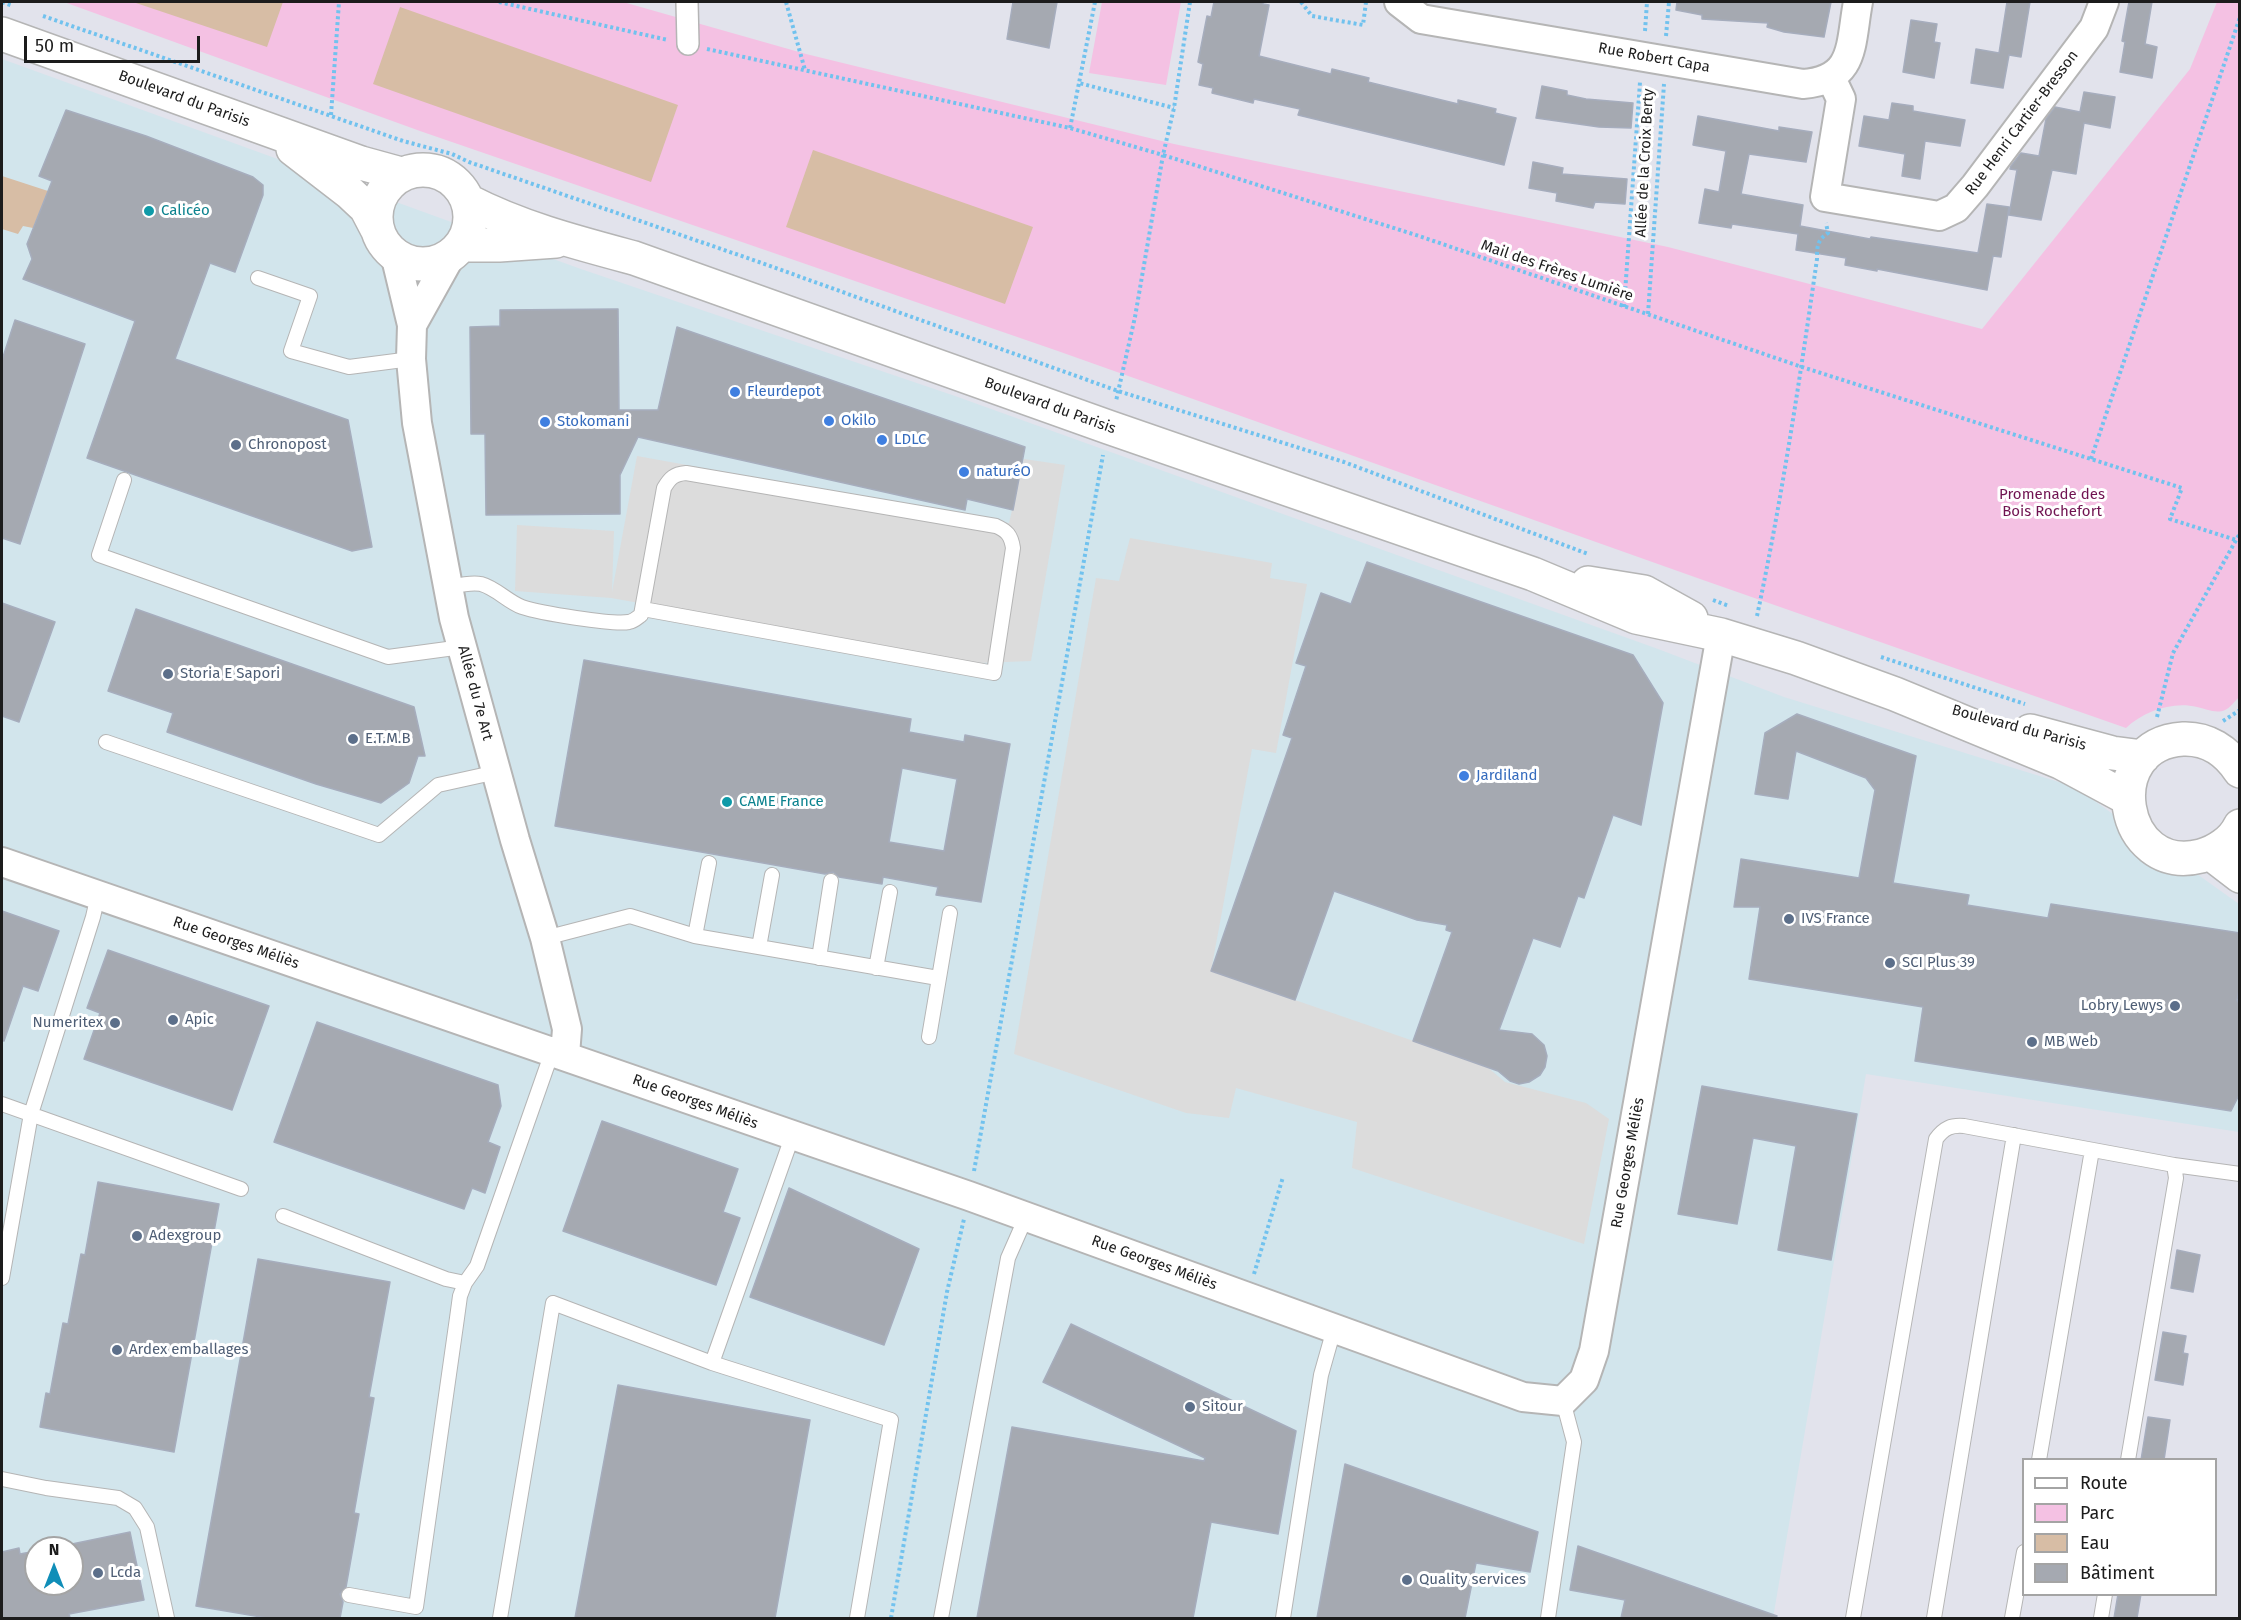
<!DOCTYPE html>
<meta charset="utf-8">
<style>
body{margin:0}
#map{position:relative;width:2241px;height:1620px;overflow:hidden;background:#e2e3ec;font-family:"Fira Sans",sans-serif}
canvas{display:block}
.frame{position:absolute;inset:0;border:3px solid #1c1c1c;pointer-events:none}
.legend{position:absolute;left:2022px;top:1458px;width:195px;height:138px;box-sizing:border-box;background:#fff;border:2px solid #a4a4a4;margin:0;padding:8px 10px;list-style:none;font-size:18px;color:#1c1c1c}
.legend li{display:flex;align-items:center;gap:12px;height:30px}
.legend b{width:30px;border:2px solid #a4a4a4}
.north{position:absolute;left:24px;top:1536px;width:60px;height:60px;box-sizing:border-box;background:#fff;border:2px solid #a4a4a4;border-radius:50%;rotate:0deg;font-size:16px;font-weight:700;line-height:24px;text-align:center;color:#1c1c1c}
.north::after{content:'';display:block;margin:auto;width:21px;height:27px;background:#108eb8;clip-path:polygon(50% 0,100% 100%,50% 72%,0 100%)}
.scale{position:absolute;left:24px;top:36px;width:176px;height:27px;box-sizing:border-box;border:3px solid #1c1c1c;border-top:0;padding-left:8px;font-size:18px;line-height:21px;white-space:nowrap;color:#1c1c1c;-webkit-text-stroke:4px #fff;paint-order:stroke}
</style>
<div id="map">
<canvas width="2241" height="1620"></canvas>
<div class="frame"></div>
<ul class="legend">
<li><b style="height:8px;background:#fff"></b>Route</li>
<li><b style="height:16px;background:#f4c1e3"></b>Parc</li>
<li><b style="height:16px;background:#d7bda5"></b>Eau</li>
<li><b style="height:16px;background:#a5a9b1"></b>Bâtiment</li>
</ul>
<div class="north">N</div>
<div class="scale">50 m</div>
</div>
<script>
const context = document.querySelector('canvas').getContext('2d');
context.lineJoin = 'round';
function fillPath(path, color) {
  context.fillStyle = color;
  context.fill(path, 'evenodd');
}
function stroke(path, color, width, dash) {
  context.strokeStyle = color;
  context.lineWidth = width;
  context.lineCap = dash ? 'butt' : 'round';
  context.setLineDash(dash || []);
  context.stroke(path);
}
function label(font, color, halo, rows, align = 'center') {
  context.font = font + ' "Fira Sans",sans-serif';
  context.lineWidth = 6;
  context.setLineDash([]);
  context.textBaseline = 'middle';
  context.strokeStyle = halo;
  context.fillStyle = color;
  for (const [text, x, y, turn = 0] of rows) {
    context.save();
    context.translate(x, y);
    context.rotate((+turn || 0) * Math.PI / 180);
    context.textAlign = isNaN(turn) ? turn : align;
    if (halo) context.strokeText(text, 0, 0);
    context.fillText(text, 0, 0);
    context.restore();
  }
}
fillPath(new Path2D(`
 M2 59 578 268 955 396 1658 649 1784 697 2075 787 2239 904V1132L1866 1074 1773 1618H2ZM36 1548H72V1584H36Z`), '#d2e5ec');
fillPath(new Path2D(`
 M64 2H623L806 54 1174 144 1668 247 1982 329 2190 69 2217 2H2239V697C2235 701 2230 708 2225 710 2216 714 2206 709 2197 707 2173 701 2144 711 2126 728L1703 580 1055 350 420 131Z
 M1102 2H1181L1166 85 1089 73Z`), '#f4c1e3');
fillPath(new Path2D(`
 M637 456 1009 523 1024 459 1065 465 1031 661 980 663 611 598 515 591 517 525 614 531 612 592Z
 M1130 538 1272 563 1270 578 1307 584 1276 753 1252 749 1211 971 1486 1066 1505 1082 1586 1103 1609 1119 1584 1244 1352 1168 1357 1122 1236 1088 1229 1118 1186 1113 1014 1054 1096 578 1119 581Z`), '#dcdcdc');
fillPath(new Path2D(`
 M133 2H283L267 47Z
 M400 7 678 105 651 182 373 84Z
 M813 150 1033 227 1005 304 786 227Z
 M2 176 48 191 33 228 23 226 18 234 2 229Z`), '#d7bda5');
const building = new Path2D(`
 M1013 2H1057L1049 48 1007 39Z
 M1214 2H1263V4L1269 5 1259 56 1331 74 1332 69 1369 78 1368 82 1458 104V100L1496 109 1495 113 1516 118 1504 165 1298 115 1300 109 1254 99 1253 103 1212 93 1213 88 1199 85 1203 64 1198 62 1207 16 1211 17Z
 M1677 2H1831L1824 37 1784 32 1767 27 1768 23 1702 19V15L1676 10Z
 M2007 2H2030L2021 57 2009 55 2003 88 1971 83 1976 49 1999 53Z
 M2129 2H2152L2145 44 2157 47 2152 78 2120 72 2125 42 2122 41Z
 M1911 20 1937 24 1934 42 1940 43 1934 78 1903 72Z
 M1542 86 1567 91V95L1586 99 1633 103 1631 128 1599 127 1536 118Z
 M2084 92 2115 97 2110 128 2084 123 2076 174 2052 170 2041 220 2009 215 2017 170 2010 169 2011 166 2021 153 2039 156 2046 119 2055 107 2080 112Z
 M1892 103 1913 106V111L1965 120 1960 146 1925 141 1920 179 1902 176 1905 154 1859 146 1864 116 1889 120Z
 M66 110 146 136 253 177 263 185V195L235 272 210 263 175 359 348 420 372 547 352 551 87 458 135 321 23 279 32 259 27 244 52 181 39 176Z
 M1698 116 1779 131V127L1812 132 1806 162 1749 154 1741 194 1803 205 1800 226 1870 239 1871 237 1978 253 1987 204 2009 207 2001 257 1993 256 1987 290 1877 269V271L1845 265 1846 258 1796 250 1798 234 1732 224 1731 228 1699 223 1705 189 1719 192 1726 151 1693 145Z
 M1533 162 1563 168 1562 174 1627 179 1625 204 1595 202 1593 208 1556 201 1557 193 1529 188Z
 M618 309 619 410H658L677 327 1025 447 1013 510 967 499 965 510 638 437 620 475V514L486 515 485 434H471L470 327 500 326V310Z
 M15 320 85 344 20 544 2 538V360Z
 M1367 562 1633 655 1663 703 1641 825 1613 815 1584 898 1578 896 1560 947 1533 938 1499 1030 1532 1034 1544 1045 1547 1056 1545 1067 1540 1075 1529 1082 1519 1084 1510 1081 1498 1071 1413 1041 1452 932 1446 930 1447 925 1417 920 1334 891 1295 1000 1211 971 1292 738 1283 735 1306 666 1296 663 1321 593 1351 604Z
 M2 603 55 622 19 722 2 716Z
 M136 609 414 707 425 756H418L409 783 381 803 316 784 167 732 173 713 108 691Z
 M584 660 911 719 909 732 964 742 965 735 1010 744 981 902 936 895 938 887 883 877 882 884 839 877 833 872 825 874 555 826ZM902 768 957 779 944 851 889 842Z
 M1797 714 1916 756 1893 883 1969 895 1967 905 2048 918 2051 904 2240 933V986L2237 1000 2240 1005V1093L2231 1111 1915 1061 1923 1007 1749 979 1760 907H1734L1741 859 1859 878 1875 790 1866 778 1796 751 1788 799 1755 794 1765 733Z
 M2 911 59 931 38 991 23 986 4 1041 2 1040Z
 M108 950 269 1006 232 1110 84 1059 100 1013 87 1008Z
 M317 1022 498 1085 501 1106 488 1142 500 1147 485 1193 472 1188 464 1209 274 1142Z
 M1702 1086 1857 1114 1831 1260 1778 1250 1796 1146 1753 1138 1737 1224 1678 1214Z
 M602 1121 738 1169 723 1212 740 1218 716 1285 563 1231Z
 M98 1182 219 1204 174 1452 40 1427 46 1393 50 1394 63 1323 68 1324 81 1254 85 1255Z
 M789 1188 919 1249 884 1345 750 1297Z
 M2177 1250 2200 1255 2193 1292 2171 1288Z
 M258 1259 390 1282 369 1397 374 1398 354 1513 359 1514 346 1587 340 1594 343 1602 340 1618H267L196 1606Z
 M1071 1324 1296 1431 1278 1534 1211 1522 1193 1618H977L1012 1427 1204 1461 1205 1458 1043 1382Z
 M2163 1332 2186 1336 2183 1353 2188 1354 2183 1385 2155 1380Z
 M618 1385 810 1420 775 1618H575Z
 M2148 1417 2170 1420 2164 1460H2141Z
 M1345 1464 1538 1532 1530 1572 1476 1563 1465 1618H1317Z
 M130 1532 144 1600 69 1614 70 1618H2V1552L19 1548 20 1554 36 1551V1584H72V1544Z
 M1578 1546 1777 1616 1776 1618H1621L1625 1600 1570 1590Z
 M2118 1594H2141L2137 1618H2114Z`);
fillPath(building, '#a5a9b1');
stroke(building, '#a6adbd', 1.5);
const service = new Path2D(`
 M258 278 310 296 291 351 349 367 411 359
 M124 480 99 555 388 657 462 647
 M449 587C459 585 471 582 481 584 496 588 508 602 522 607 540 613 612 625 629 622 634 621 637 618 641 615L664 488C670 478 674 474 686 473L996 526C1007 531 1011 535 1013 548L994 673 643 609
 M106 742 379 835 438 785 497 772
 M695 936 709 863
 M545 938 630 916 695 936 938 978
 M759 947 772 875
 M819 958 831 881
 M876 968 890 892
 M929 1037 950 913
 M2 1104 241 1189
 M2174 1165 2240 1174
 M283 1216 446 1279 465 1283 477 1266 552 1052
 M2 1278 31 1114 93 917 98 895
 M712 1363 792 1137
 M2039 1460 2092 1150
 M2 1479 46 1488 118 1498 135 1508 147 1527 167 1618
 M349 1595 416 1607 457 1318 460 1296 465 1283
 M500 1618 553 1303 712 1363 891 1420 857 1618
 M941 1618 1008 1258 1026 1217
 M1283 1618 1321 1375 1334 1329
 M1548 1618 1574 1442 1563 1401
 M1853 1618 1936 1139C1944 1128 1951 1125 1964 1126L2174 1165 2176 1178 2128 1460
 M1934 1618 2014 1135
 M2012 1618 2024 1552
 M2101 1618 2105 1594`);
const pedestrian = new Path2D(`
 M687 2 688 44`);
const minor = new Path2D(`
 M1399 2 1421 19 1803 84C1856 80 1850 44 1858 2
 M1831 78 1841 99 1825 197 1939 216 1956 208 1975 186 2094 28 2104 2
 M395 254 412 325 411 359 417 423 454 618 515 840 545 938 567 1029 565 1055
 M412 325 451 255
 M2 862 969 1196 1523 1397 1563 1401 1584 1380 1594 1351 1721 635`);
const tertiary = new Path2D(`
 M2 34 361 163 401 174
 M293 149 350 193 366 208 377 229
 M376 217a47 47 0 1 1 94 0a47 47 0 1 1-94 0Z
 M468 201C520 228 578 243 634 258L1108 427 1533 574 1636 617 1721 635 1796 658 1895 694 2060 762 2127 798
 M462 245H499L556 241
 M1588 583 1644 592 1691 618
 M2030 731 2112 753 2143 757
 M2240 771C2227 751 2207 738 2183 739 2098 744 2119 877 2201 856 2216 852 2233 841 2240 826
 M2210 853 2240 876`);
stroke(service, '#b5b5b5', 16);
stroke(pedestrian, '#b5b5b5', 24);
stroke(minor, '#b5b5b5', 32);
stroke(tertiary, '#b5b5b5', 36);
stroke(new Path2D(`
 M2 2 13 6
 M499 2 668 40
 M786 2 805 70
 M1095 2 1079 83 1174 108
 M1190 2 1174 108 1163 155 1419 236 1802 367 2182 488 2170 519 2236 540
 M1301 2 1312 16 1363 25 1366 2
 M43 16 403 141 452 154 469 162 759 262 1118 391 1344 462 1588 554
 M1645 31 1647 2
 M1666 36 1669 2
 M707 49 1070 128 1163 155 1135 317 1116 401
 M331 115 339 2
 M1070 128 1079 83
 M1624 307 1640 82
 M1648 314 1664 84
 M2091 459 2240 17
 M1713 600 1729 606
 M1757 616C1782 498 1800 378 1817 259 1817 247 1817 240 1828 233L1826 223
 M1881 657 2025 704
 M2157 717 2173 653 2240 533
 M2223 721 2240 710
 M974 1171 1103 455
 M1254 1274 1283 1177
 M891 1618 947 1292 964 1219`), '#71c2ee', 4, [3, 3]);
stroke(service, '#fff', 14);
stroke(pedestrian, '#fff', 21);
stroke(minor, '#fff', 28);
stroke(tertiary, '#fff', 33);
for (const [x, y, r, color] of [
 [149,211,6,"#0f9aa8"],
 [735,392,6,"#3f7fe0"],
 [829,421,6,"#3f7fe0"],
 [545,422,6,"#3f7fe0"],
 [882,440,6,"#3f7fe0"],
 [236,445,6,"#5c6f8a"],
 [964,472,6,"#3f7fe0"],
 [168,674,6,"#5c6f8a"],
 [353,739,6,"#5c6f8a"],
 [1464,776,6,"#3f7fe0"],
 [727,802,6,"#0f9aa8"],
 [1789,919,6,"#5c6f8a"],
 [1890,963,6,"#5c6f8a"],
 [2175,1006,6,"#5c6f8a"],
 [173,1020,6,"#5c6f8a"],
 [115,1023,6,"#5c6f8a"],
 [2032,1042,6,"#5c6f8a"],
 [137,1236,6,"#5c6f8a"],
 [117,1350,6,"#5c6f8a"],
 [1190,1407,6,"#5c6f8a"],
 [98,1573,6,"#5c6f8a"],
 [1407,1580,6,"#5c6f8a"]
]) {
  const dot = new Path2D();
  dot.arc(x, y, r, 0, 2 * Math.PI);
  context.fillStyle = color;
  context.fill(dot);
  stroke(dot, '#fff', 2);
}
label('15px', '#1c1c1c', '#fff', [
 ["Rue Robert Capa",1654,58,10],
 ["Boulevard du Parisis",184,99,20],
 ["Rue Henri Cartier-Bresson",2022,123,-53],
 ["Allée de la Croix Berty",1645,163,-87],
 ["Mail des Frères Lumière",1557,271,19],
 ["Boulevard du Parisis",1050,406,20],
 ["Allée du 7e Art",475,693,75],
 ["Boulevard du Parisis",2019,728,15],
 ["Rue Georges Méliès",236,943,19],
 ["Rue Georges Méliès",695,1102,20],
 ["Rue Georges Méliès",1628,1163,-80],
 ["Rue Georges Méliès",1154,1263,20]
]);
label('15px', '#0d838f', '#fff', [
 ["Calicéo",161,211],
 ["CAME France",739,802]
], 'left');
label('15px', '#366cbe', '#fff', [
 ["Fleurdepot",747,392],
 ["Okilo",841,421],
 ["Stokomani",557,422],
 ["LDLC",894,440],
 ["naturéO",976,472],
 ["Jardiland",1476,776]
], 'left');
label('15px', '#4e5e75', '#fff', [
 ["Chronopost",248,445],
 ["Storia E Sapori",180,674],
 ["E.T.M.B",365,739],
 ["IVS France",1801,919],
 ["SCI Plus 39",1902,963],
 ["Lobry Lewys",2163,1006,"right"],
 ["Apic",185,1020],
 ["Numeritex",103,1023,"right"],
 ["MB Web",2044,1042],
 ["Adexgroup",149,1236],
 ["Ardex emballages",129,1350],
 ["Sitour",1202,1407],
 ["Lcda",110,1573],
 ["Quality services",1419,1580]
], 'left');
label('15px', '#701351', '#fff', [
 ["Promenade des",2052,495],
 ["Bois Rochefort",2052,512]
]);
</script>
